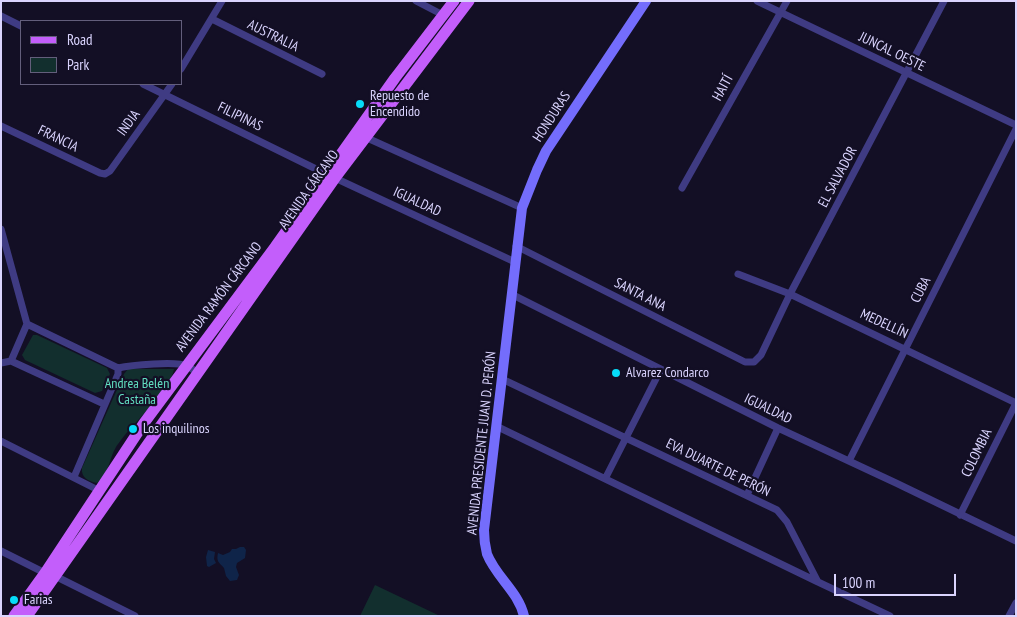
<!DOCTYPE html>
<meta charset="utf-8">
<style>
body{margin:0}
#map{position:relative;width:1017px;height:617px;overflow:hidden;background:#130f25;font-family:"PT Sans Narrow",sans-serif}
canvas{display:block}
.frame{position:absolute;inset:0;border:2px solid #dad4fe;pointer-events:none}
.legend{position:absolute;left:20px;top:20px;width:162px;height:65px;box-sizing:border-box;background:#130f25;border:1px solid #635e7c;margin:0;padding:6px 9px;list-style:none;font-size:15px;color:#dad4fe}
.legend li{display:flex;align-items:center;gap:10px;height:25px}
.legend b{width:25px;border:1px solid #635e7c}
.scale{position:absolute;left:834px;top:574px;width:122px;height:22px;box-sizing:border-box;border:2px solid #dad4fe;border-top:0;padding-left:6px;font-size:15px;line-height:18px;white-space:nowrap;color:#dad4fe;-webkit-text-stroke:4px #130f25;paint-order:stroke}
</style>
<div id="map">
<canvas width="1017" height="617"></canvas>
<div class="frame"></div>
<ul class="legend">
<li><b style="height:6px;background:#c35efb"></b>Road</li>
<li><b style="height:14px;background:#122f2e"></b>Park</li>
</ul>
<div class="scale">100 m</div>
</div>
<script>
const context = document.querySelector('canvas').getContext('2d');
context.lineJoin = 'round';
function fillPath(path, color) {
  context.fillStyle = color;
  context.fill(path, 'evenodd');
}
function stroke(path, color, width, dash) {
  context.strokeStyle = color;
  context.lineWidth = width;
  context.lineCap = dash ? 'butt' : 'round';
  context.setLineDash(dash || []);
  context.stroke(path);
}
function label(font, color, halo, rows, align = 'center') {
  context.font = font + ' "PT Sans Narrow",sans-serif';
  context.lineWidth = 4.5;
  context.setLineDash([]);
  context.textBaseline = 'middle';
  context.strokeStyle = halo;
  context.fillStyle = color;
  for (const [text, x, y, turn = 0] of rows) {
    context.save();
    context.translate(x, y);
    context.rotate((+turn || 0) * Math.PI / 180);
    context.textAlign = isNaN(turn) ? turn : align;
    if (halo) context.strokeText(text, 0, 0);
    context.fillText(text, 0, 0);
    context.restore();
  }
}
fillPath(new Path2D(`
 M33 335H37L107 368 110 374 102 391 95 393 25 360 22 355Z
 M128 369H174C170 391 136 420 121 440 119 443 116 446 115 449 109 460 108 476 97 483 88 481 81 478 82 468L124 374Z
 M375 585 440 616H360Z`), '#122f2e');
fillPath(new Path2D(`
 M240 547H244L246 550 245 558 237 563 236 567 239 575 237 580 230 581 226 576 224 568C219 562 216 562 218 553L223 555 230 552 232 549H236Z
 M208 550 215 552 214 559 216 563 209 567 207 566 206 557Z`), '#0f2449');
stroke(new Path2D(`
 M416 1 443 15
 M757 1 1016 125
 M1 16 21 26
 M212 19 322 74
 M181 69 222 1
 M143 84 314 168 325 175
 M1 126 100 173 105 174 110 171 172 84
 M365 137 522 208
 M335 178 515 262
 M682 188 787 1
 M1 229 27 324 11 361
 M516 246 745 362H754L761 355 790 294 944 1
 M738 274 790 294 1016 403
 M511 294 778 428 896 483 1016 541
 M27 324 118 368C131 365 177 361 187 366 191 367 194 371 197 373
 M1 363 11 361 104 404
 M502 379 777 510 787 522 818 582 890 616
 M496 426 818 582
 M1 441 100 491
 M849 461 1016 129
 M74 477 118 374V368
 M605 479 661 369
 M747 495 778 428
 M960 515 1016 403
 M1 551 45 573
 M55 576 135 616
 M1009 616 1016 603`), '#3f3b83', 7);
stroke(new Path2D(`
 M524 616C518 591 496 577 487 554 485 546 484 538 484 530L522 208 537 170 546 151 646 1`), '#746dfc', 10);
stroke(new Path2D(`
 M14 616 45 573 144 423 275 247 395 78 454 1
 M27 616 335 178 469 1`), '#c35efb', 11);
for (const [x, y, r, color] of [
 [360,104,5,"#06dcf9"],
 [616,373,5,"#06dcf9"],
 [133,429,5,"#06dcf9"],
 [14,600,5,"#06dcf9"]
]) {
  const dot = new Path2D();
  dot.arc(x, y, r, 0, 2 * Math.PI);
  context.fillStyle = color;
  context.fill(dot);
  stroke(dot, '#130f25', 2);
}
label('14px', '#dad4fe', '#130f25', [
 ["AUSTRALIA",273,36,26],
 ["JUNCAL OESTE",892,52,26],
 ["HAITÍ",723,88,-61],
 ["FILIPINAS",240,117,26],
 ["HONDURAS",552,117,-57],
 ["INDIA",129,123,-54],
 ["FRANCIA",58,139,26],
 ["EL SALVADOR",838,177,-62],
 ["AVENIDA CÁRCANO",309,190,-55],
 ["IGUALDAD",417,202,25],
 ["CUBA",921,290,-63],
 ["SANTA ANA",640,295,27],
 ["AVENIDA RAMÓN CÁRCANO",219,297,-53],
 ["MEDELLÍN",884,324,25],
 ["IGUALDAD",768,409,26],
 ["AVENIDA PRESIDENTE JUAN D. PERÓN",482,443,-84],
 ["COLOMBIA",977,453,-64],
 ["EVA DUARTE DE PERÓN",718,468,26]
]);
label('14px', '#dad4fe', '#130f25', [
 ["Repuesto de",370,96],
 ["Encendido",370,112],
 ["Alvarez Condarco",626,373],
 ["Los inquilinos",143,429],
 ["Farias",24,600]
], 'left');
label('14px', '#61ddc0', '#130f25', [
 ["Andrea Belén",137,384],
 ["Castaña",137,400]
]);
</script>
